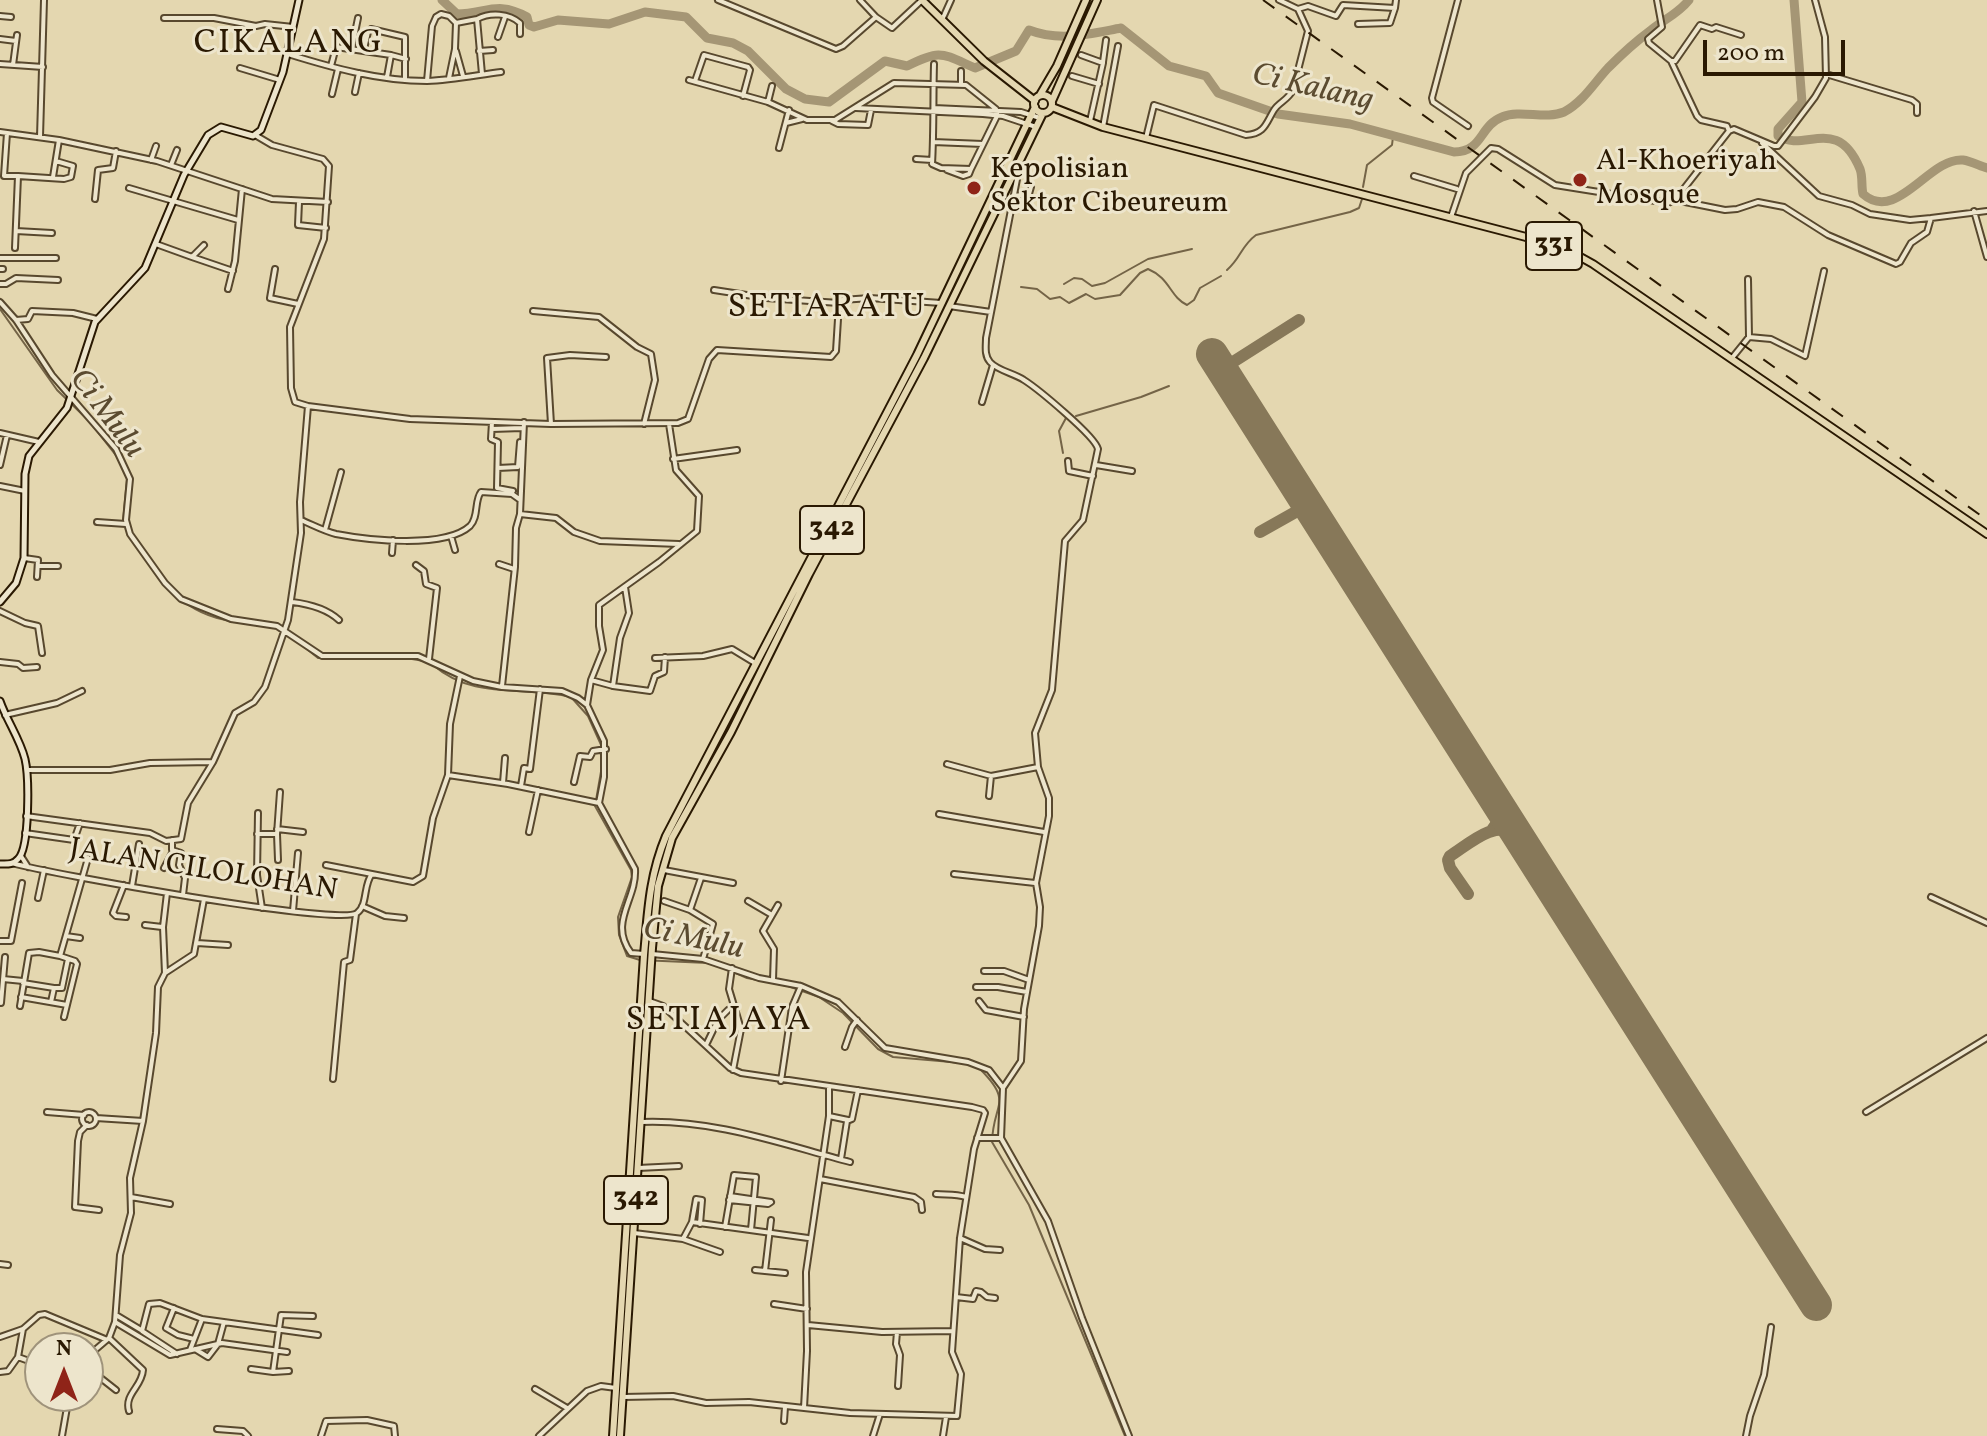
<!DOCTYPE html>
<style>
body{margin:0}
#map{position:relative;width:1987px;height:1436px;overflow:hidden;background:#e4d7b0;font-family:Vollkorn,serif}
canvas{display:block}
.north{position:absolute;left:24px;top:1332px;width:80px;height:80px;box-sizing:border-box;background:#ede5cc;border:2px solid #9f937b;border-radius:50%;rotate:0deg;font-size:22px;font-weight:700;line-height:32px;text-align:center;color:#2a1902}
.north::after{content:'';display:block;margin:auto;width:28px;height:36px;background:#8f2418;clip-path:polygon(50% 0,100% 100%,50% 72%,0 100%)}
.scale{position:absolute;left:1703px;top:40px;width:142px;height:36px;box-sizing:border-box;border:4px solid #2a1902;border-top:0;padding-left:10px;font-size:24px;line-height:28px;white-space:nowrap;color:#2a1902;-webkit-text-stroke:6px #ede5cc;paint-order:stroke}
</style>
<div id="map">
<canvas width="1987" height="1436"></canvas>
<div class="north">N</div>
<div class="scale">200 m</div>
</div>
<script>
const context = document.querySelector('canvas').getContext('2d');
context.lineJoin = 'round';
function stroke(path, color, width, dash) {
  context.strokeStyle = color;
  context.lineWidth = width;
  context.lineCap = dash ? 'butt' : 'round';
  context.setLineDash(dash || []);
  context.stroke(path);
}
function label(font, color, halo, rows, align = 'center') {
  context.font = font + ' Vollkorn,serif';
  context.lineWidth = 6;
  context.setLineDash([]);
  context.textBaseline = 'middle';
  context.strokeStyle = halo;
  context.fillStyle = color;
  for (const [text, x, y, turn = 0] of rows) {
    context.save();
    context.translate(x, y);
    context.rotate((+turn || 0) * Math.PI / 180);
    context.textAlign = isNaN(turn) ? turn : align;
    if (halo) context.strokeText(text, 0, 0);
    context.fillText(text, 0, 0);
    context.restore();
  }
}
stroke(new Path2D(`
 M1363 187 1367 165 1392 145 1393 137
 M1227 270C1241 258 1241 246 1256 235L1350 212 1359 208 1362 199
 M1064 284 1074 278 1082 279 1092 286 1105 283 1148 259 1192 249
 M1021 287 1037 289 1050 299 1060 297 1069 303 1086 294 1095 299 1120 295 1140 273 1148 269C1170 278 1170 297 1187 305L1194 300 1200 288 1221 276
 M0 309 57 390 89 421 118 458
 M1076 416 1141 397 1169 386
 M1063 453 1059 431 1066 418
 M127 530 123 522 127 478
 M143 556C167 592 193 618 239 622
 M297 641 318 658H400
 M406 658 424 661
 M433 665C475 701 522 685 571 697L588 716 602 747
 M602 766 595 806 631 870 632 877 618 917 619 935 627 956 640 960 708 963 718 966
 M724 968 747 978 788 986 819 997 843 1013 878 1049 893 1057 963 1063
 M980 1069C1014 1103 993 1103 992 1142L1029 1205 1125 1436`), '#746447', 2);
stroke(new Path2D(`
 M442 0 457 14C486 14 497 0 527 17L529 25 534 27 558 20 609 24 645 12 686 17 707 38 733 43 748 51 786 89 805 99 829 102 885 61 907 66C941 49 941 53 975 68L1016 51 1029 30C1060 42 1089 34 1121 28L1169 66 1206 76 1218 93 1278 114 1350 124 1454 152C1483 152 1479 126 1502 117 1521 109 1545 120 1564 112 1583 102 1594 83 1608 68 1621 55 1635 42 1650 31 1663 20 1678 14 1689 0
 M1794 0 1802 102 1778 129V136C1805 153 1837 114 1860 169 1863 177 1861 186 1863 194 1897 224 1929 157 1963 160 1971 161 1980 166 1987 168`), '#a59675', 9);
stroke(new Path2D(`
 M1222 369 1299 320
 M1260 532 1308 505
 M1492 830 1499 820 1498 805
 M1468 894 1450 868 1448 860 1450 856C1469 844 1495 819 1517 834`), '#877859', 12);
stroke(new Path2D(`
 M1212 354 1816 1305`), '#877859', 32);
const street = new Path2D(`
 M718 0 836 49 843 46 876 17 892 28 922 0
 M860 0 876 17
 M1458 0 1432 98 1433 102 1468 126
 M1657 0 1662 27 1648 39 1649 43 1671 61 1697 116 1701 120 1727 126 1729 131
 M1298 9 1308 6 1336 16 1343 5 1395 8 1396 0
 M0 16 11 17
 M164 18H214L256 26 265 24 293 27
 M477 19C490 12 509 13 520 23V34
 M942 20 951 0
 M1358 24 1390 23 1395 8
 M498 37 505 17
 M0 39 16 41
 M352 47 358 18
 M364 49 368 32 371 29 405 37V80
 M456 51 463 76
 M479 51 493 50
 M288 54C333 68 380 81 427 81 452 80 477 75 501 72
 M391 55 406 59
 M1081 55 1103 63 1090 121
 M1671 61H1675L1700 25 1712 29 1716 27 1741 35
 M1103 62 1106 40
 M0 64 43 67
 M13 65 17 35
 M331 66 336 47 391 55 387 77
 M240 68 280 80
 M961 71V84
 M1826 74 1912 100 1917 104V113
 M1072 76 1099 84
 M449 78 455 49 456 23
 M689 80 768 102 807 120H835L894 83 966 85 996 109 997 116 971 169 941 168 932 164C934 130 933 97 934 64
 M427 81 432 26 436 17 441 14 449 16 456 23 477 19 482 74
 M695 81 704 55 748 67 750 70 743 96
 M355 92 359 73
 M332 94 338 69
 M768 102 772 86
 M856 108 983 114 1003 116 1036 127
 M934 108 1021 112 1040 118
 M832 121 838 124 868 125 871 110
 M786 123 802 119
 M1103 127 1118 46
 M1729 131 1734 129 1774 146H1778L1815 97 1826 78 1825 37 1815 0
 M0 132 59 140 157 161 272 199 328 202
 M7 133 4 176H18L15 248
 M255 135 272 145 323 159 329 166 324 239 290 327 291 388 295 402 308 406 410 419 551 424 678 423 688 419 709 359 717 350 831 357 836 351 839 303 842 300 870 298 941 303
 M40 137 44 0
 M1146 138 1154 105 1246 135C1265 134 1266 123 1274 110 1279 102 1288 100 1293 90L1308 31 1298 9 1279 0
 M933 142 983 144
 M1762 143 1819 196 1852 205 1870 214 1910 220 1931 218
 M779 148 789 110
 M916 159 932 160
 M151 160 156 146
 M171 165 177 150
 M1019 169 986 338C986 346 984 355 990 362 998 371 1014 373 1024 380 1038 389 1095 436 1098 449L1083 520 1065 541 1052 690 1035 733 1038 767 1049 798V816L1036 883 1040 907 1039 926 1024 1009 1021 1061 1003 1088 1001 1138 1048 1221 1082 1318 1129 1436
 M947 170 963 176 969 174 971 169
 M18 176 64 179 71 177 73 166 56 161
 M1414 176 1457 189
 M53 177 59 140
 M129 188 238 220
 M1014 196 1029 194 1031 187
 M95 199 98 170 113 168 116 151
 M1675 200 1725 210 1737 209 1758 202 1784 207 1828 235 1896 264 1900 262 1911 243 1927 232 1931 218 1987 211
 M299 202 298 225 326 228
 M1974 211 1987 257
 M1451 217 1466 173 1491 148 1498 149 1555 185 1668 203 1675 200 1729 131
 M16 231 52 233
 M156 244 192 257 204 245
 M192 257 233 271
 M0 258H56
 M0 269H3
 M275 269 270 298 298 304
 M1748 279 1749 337
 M0 284H6L16 278 58 280
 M228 289 235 261 242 189
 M714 290 766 298 839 303
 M0 302 16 320 52 375 116 449 130 479 126 520 130 534 165 583 181 599 231 619 277 626 322 656H418L473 681 502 687 562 691 578 698 587 705 604 741V777L599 803 635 869C637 900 608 922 631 953L644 954
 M949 306 991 312
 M533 311 599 317 637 347 651 354 655 380 644 424
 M16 320 28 319 32 311 73 313 97 319
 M1732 358 1749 337 1771 339 1805 356 1824 271
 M982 402 993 365
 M492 422 491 439 498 442 497 488 513 491
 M551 424 547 358 570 355 606 357
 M492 429 522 428
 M0 433 39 442
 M673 459 737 450
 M1068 461 1069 471 1093 476
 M0 465 7 435
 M1096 465 1132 471
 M498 468 518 467 520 442
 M0 486 25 491
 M520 514 524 422
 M301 520C313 525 324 531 336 534 367 540 445 549 470 526 479 517 474 501 481 492L512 494 519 499
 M97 522 126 524
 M325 530 341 472
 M451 536 455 550
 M392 553 393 540
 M24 558 38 560 37 577
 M499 564 514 569
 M416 565 424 571 426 584 437 588 429 659
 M38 566H58
 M292 602C309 604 326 608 339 620
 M0 611 25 623 38 626 42 653
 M655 658 703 656 732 649 755 663
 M0 662 18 664 23 668 37 667
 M591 680 613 686 650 691 655 676 664 672 665 657
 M502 686 515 567 516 528 520 514 556 518 574 532 600 541 679 544
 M613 686 620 638 629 613 625 587
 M587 705 591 680 603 650 599 626V605L659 562 697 531 699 496 676 470 669 424
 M5 715 57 703 82 691
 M947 764 991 776 1038 767
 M27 770H110L150 763 213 762 235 713 254 702 265 687 288 620 301 533 300 502 308 406
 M448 775 508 784 599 803
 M574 782 580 756 590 757 593 751 606 749
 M503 783 505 758
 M521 786 524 768 530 769 540 689
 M989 796 991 776
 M258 813 257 875 262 908
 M939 814 1044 832
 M26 816 150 833 166 841 181 839 188 803 213 762
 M277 829 303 832
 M529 832 538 790
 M25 833 74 840 80 823
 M257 834H277L278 860
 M277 834 280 792
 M172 840V850L181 853 179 865 185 878 183 895
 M21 856 28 867
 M12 863C50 874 339 926 357 913 368 905 363 885 372 874L413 882 423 876 433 818 448 775 450 724 460 676
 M326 865 372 874
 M164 868 173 851
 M664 870 733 883
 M954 874 1035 883
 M701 878 690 910 713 924 703 959
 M124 885 113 913 116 916 126 917
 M132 886 139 844
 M1931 897 1987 923
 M38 898 44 870
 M664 901 690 910
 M748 901 772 915
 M362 906 385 916 404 918
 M293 911 298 853
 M145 925 162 927
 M66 936 80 938
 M0 941H11L22 883
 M197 943 228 945
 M652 954 703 959 759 978 801 986 838 1002 885 1048 968 1062 989 1070 1003 1088
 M732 968 729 989 741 1029 733 1070
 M984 971H1004L1029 980
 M165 973 163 927 167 893
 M3 979 23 981
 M773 980 774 949 763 931 778 905
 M23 983 54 988
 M976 987H998L1027 992
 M21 997 67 1005
 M979 1001 986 1010 1024 1017
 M51 1002 54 988H62L68 959
 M1 1003 5 957
 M20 1006 29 953 39 952 60 956
 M64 1017 77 964 75 961 60 956 88 858
 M706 1045 718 1020 728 1010
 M845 1047 852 1027 857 1020
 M333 1079 344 962 350 960 356 914
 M781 1081 792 1007 801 986
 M47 1112 84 1115
 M1866 1112 1987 1038
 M82 1119a7 7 0 1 1 14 0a7 7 0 1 1-14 0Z
 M829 1116 848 1120
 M96 1118 143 1121
 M641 1122C714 1119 781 1144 850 1162
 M87 1125 80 1132 78 1141 75 1207 99 1210
 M977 1138H1001
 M841 1159 847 1121 852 1119 858 1090
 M638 1168 679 1166
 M820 1179 914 1197 921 1202 922 1210
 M936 1194C947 1195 955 1194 966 1197
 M131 1197 170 1204
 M729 1200 768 1204 771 1202 730 1196
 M692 1222 808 1238
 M725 1227 734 1175 756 1177 751 1230
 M634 1233 683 1239 692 1222 696 1199 702 1200 700 1224
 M960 1238 985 1249 1000 1250
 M683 1239 720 1252
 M0 1264 8 1265
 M755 1270 785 1273
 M765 1271 771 1220
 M956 1297 973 1299 976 1291 981 1292 987 1297 995 1298
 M774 1304 807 1309
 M174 1308 166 1328 178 1335 194 1339
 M116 1315 141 1330
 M115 1322 170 1355 222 1343 287 1352
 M808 1325 882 1332 953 1331
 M23 1329 18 1357 40 1365
 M897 1332 896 1344 900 1355 898 1386
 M0 1337 23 1329 39 1315 45 1314 105 1339
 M109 1338 143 1370C142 1387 124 1394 129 1411
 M195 1349 208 1357 218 1344 224 1322
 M190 1350 202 1319
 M177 1354 142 1331 149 1304 160 1303 202 1319 318 1335
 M88 1356 109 1338 115 1322 120 1255 131 1213 130 1178 143 1121 156 1033 158 987 165 973 194 954 204 899
 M88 1368 116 1390
 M251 1369 273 1372 281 1315 313 1316
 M0 1372 8 1371 18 1357
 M273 1372 289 1371
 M535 1389 567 1408
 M623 1397 673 1396 706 1403 749 1402 850 1413 957 1416 961 1374 952 1352 960 1238 974 1149 985 1113 983 1110 972 1107 741 1073 730 1068 663 1006 649 1001
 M804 1408 807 1351 806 1272 829 1116V1088
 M784 1421 785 1407
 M217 1429 243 1431 248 1436
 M62 1436 69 1396
 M321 1436 326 1421 367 1420 394 1426 395 1436
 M539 1436 587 1391 601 1386 616 1388
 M873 1436 880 1414
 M943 1436 946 1417
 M1746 1436 1750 1416 1764 1375 1771 1327`);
const secondary = new Path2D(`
 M0 602 16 583 24 558 25 474 29 456 67 408 95 322 145 268 184 175 208 135 221 127 253 136 261 130 283 72 299 0
 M0 701C7 721 20 739 25 759 29 776 30 848 18 859 13 865 7 864 0 864`);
const primary = new Path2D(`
 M922 0 984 61 1035 101
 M1034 104a9 9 0 1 1 18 0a9 9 0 1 1-18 0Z
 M1040 95 1057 66 1086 0
 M1052 101 1097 0
 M1052 107 1103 127 1526 237 1575 254 1593 264 1987 534
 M613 1436 644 955C648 912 649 877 666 836L917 355 1035 107
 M620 1436 652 948 658 886 672 838 731 732 809 574 924 358 1043 113`);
stroke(street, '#58482e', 8);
stroke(secondary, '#2a1902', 9);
stroke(primary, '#2a1902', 10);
stroke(street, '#ede5cc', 4);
stroke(secondary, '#ede5cc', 5);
stroke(primary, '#e4d7b0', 6);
stroke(new Path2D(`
 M1263 0 1987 520`), '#2a1902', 2, [14, 14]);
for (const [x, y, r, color] of [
 [1580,180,8,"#8f2418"],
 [974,188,8,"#8f2418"]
]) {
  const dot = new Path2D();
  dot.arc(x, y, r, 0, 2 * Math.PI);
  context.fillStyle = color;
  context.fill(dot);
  stroke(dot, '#ede5cc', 3);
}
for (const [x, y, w] of [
 [1554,246,56],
 [832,530,64],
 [636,1200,64]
]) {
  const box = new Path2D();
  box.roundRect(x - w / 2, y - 24, w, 48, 6);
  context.fillStyle = '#ede5cc';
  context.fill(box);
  stroke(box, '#2a1902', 2);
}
label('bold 28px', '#2a1902', null, [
 ["331",1554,246],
 ["342",832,530],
 ["342",636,1200]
]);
label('30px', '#2a1902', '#ede5cc', [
 ["Al-Khoeriyah",1596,163],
 ["Mosque",1596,197],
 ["Kepolisian",990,171],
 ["Sektor Cibeureum",990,205]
], 'left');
label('30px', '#2a1902', '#ede5cc', [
 ["JALAN CILOLOHAN",203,872,9]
]);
label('italic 32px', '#5b4b30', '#ede5cc', [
 ["Ci Kalang",1312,90,13],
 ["Ci Mulu",105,415,53],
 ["Ci Mulu",693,941,12]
]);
context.letterSpacing = '2px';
label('34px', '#2a1902', '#ede5cc', [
 ["CIKALANG",289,46],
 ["SETIARATU",827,310],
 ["SETIAJAYA",719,1023]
]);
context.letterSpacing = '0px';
</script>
